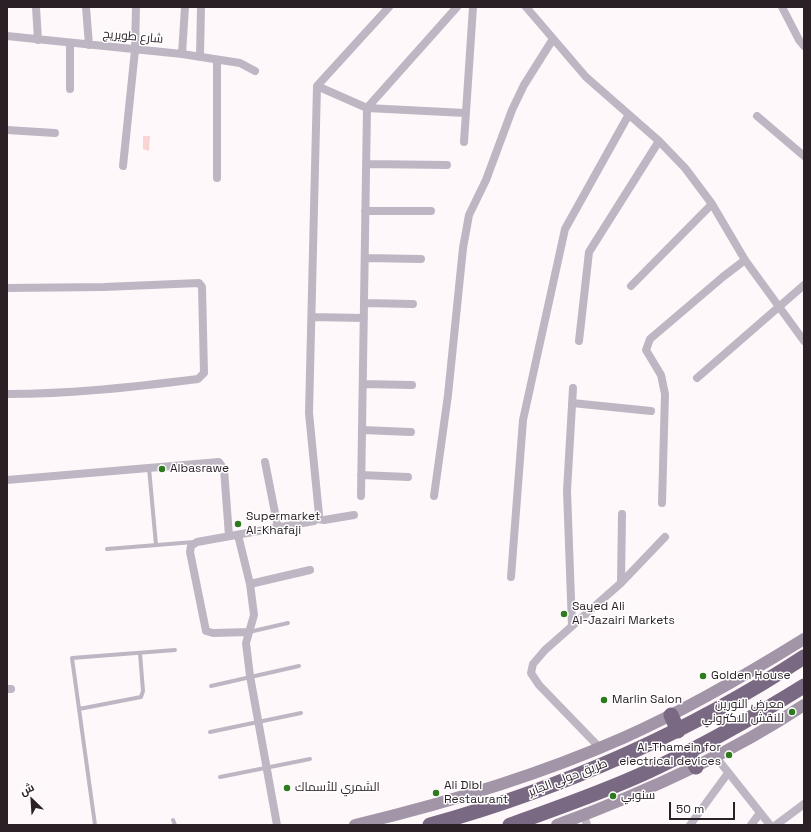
<!DOCTYPE html>
<meta charset="utf-8">
<style>
body{margin:0}
#map{position:relative;width:811px;height:832px;overflow:hidden;background:#fff8fb;font-family:"Space Grotesk",Cairo,sans-serif}
canvas{display:block}
.frame{position:absolute;inset:0;border:8px solid #2c2027;pointer-events:none}
.north{position:absolute;left:12px;top:780px;width:40px;height:40px;-webkit-text-stroke:3px #fff;paint-order:stroke;rotate:335deg;font-size:11px;font-weight:700;line-height:16px;text-align:center;color:#2c2027}
.north::after{content:'';display:block;margin:auto;width:14px;height:18px;background:#2c2027;clip-path:polygon(50% 0,100% 100%,50% 72%,0 100%)}
.scale{position:absolute;left:669px;top:802px;width:66px;height:18px;box-sizing:border-box;border:2px solid #2c2027;border-top:0;padding-left:5px;font-size:12px;line-height:14px;white-space:nowrap;color:#2c2027;-webkit-text-stroke:3px #fff;paint-order:stroke}
</style>
<div id="map">
<canvas width="811" height="832"></canvas>
<div class="frame"></div>
<div class="north">ش</div>
<div class="scale">50 m</div>
</div>
<script>
const context = document.querySelector('canvas').getContext('2d');
context.lineJoin = 'round';
function fillPath(path, color) {
  context.fillStyle = color;
  context.fill(path, 'evenodd');
}
function stroke(path, color, width, dash) {
  context.strokeStyle = color;
  context.lineWidth = width;
  context.lineCap = dash ? 'butt' : 'round';
  context.setLineDash(dash || []);
  context.stroke(path);
}
function label(font, color, halo, rows, align = 'center') {
  context.font = font + ' "Space Grotesk",Cairo,sans-serif';
  context.lineWidth = 3;
  context.setLineDash([]);
  context.textBaseline = 'middle';
  context.strokeStyle = halo;
  context.fillStyle = color;
  for (const [text, x, y, turn = 0] of rows) {
    context.save();
    context.translate(x, y);
    context.rotate((+turn || 0) * Math.PI / 180);
    context.textAlign = isNaN(turn) ? turn : align;
    if (halo) context.strokeText(text, 0, 0);
    context.fillText(text, 0, 0);
    context.restore();
  }
}
fillPath(new Path2D(`
 M143 136H150L149 151 143 149Z`), '#f9d4d5');
stroke(new Path2D(`
 M149 468 156 545
 M107 549 194 542
 M249 632 288 623
 M211 686 299 666
 M79 709 141 697 143 691 140 653
 M210 732 301 713
 M220 777 310 759
 M173 820 175 825
 M95 825 72 658 175 650`), '#bfb6c3', 4);
stroke(new Path2D(`
 M36 7 38 40
 M86 7 89 45
 M526 7 586 77 659 141 685 168 712 204 745 260 804 341
 M782 7 799 40 804 46
 M7 36 182 54 240 63 255 71
 M182 54 185 7
 M200 57 201 7
 M217 60V178
 M317 86 367 108 465 113
 M70 89V44
 M757 116 804 156
 M7 130 55 133
 M464 142 473 7
 M366 164 447 165
 M123 166 135 50 136 7
 M365 211H431
 M365 258 421 259
 M631 286 712 204
 M7 288 104 287 199 283 202 287 204 373 198 379C134 387 71 394 7 394
 M364 303 413 304
 M312 317 364 318
 M579 341 589 252 659 141
 M697 378 804 285
 M363 384 412 385
 M572 403 651 411
 M362 430 411 432
 M265 462 278 528
 M361 475 408 477
 M7 480 219 462 224 469 229 536
 M361 496 367 108 457 7
 M434 496 448 395 463 248 469 215 486 180 512 110 524 85 553 39
 M662 503 665 394 661 375 646 350 650 339 724 276 745 260
 M317 519 324 520 354 515
 M238 535 250 584 254 615 246 643 250 676 277 825
 M511 577 523 420 565 229 628 116
 M621 583 622 514
 M250 584 310 570
 M572 626 567 491 573 388
 M249 632 213 633 206 631 190 552 191 546 197 542 314 521 319 515 309 413 317 86 389 7
 M7 689H11
 M600 748 539 685 531 673 533 664 545 650 621 583 665 537
 M716 757 770 825
 M584 815 587 825
 M690 825 728 773
 M751 825 760 813
 M776 825 804 804`), '#bfb6c3', 8);
stroke(new Path2D(`
 M355 825C447 803 537 776 623 738 686 710 746 675 804 639
 M557 825C644 793 727 756 804 705`), '#a195a7', 12);
stroke(new Path2D(`
 M671 715 678 731
 M688 752 696 767
 M430 825C563 788 688 733 804 657
 M510 825C557 808 604 792 649 771 703 746 754 717 804 686`), '#7a6982', 15);
for (const [x, y, r, color] of [
 [162,469,4,"#2f791e"],
 [238,524,4,"#2f791e"],
 [564,614,4,"#2f791e"],
 [703,676,4,"#2f791e"],
 [604,700,4,"#2f791e"],
 [792,712,4,"#2f791e"],
 [729,755,4,"#2f791e"],
 [287,788,4,"#2f791e"],
 [436,793,4,"#2f791e"],
 [613,796,4,"#2f791e"]
]) {
  const dot = new Path2D();
  dot.arc(x, y, r, 0, 2 * Math.PI);
  context.fillStyle = color;
  context.fill(dot);
  stroke(dot, '#fff', 1.5);
}
label('12px', '#2c2027', '#fff', [
 ["شارع طويريج",133,37,5],
 ["طريق حولي الجاير",568,778,-21]
]);
label('12px', '#2c2027', '#fff', [
 ["Albasrawe",170,469],
 ["Supermarket",246,517],
 ["Al-Khafaji",246,531],
 ["Sayed Ali",572,607],
 ["Al-Jazairi Markets",572,621],
 ["Golden House",711,676],
 ["Marlin Salon",612,700],
 ["معرض النورين",784,705,"right"],
 ["للنقش الاكتروني",784,719,"right"],
 ["Al-Thamein for",721,748,"right"],
 ["electrical devices",721,762,"right"],
 ["Ali Dibl",444,786],
 ["Restaurant",444,800],
 ["الشمري للأسماك",295,788],
 ["سنوبي",621,796]
], 'left');
</script>
